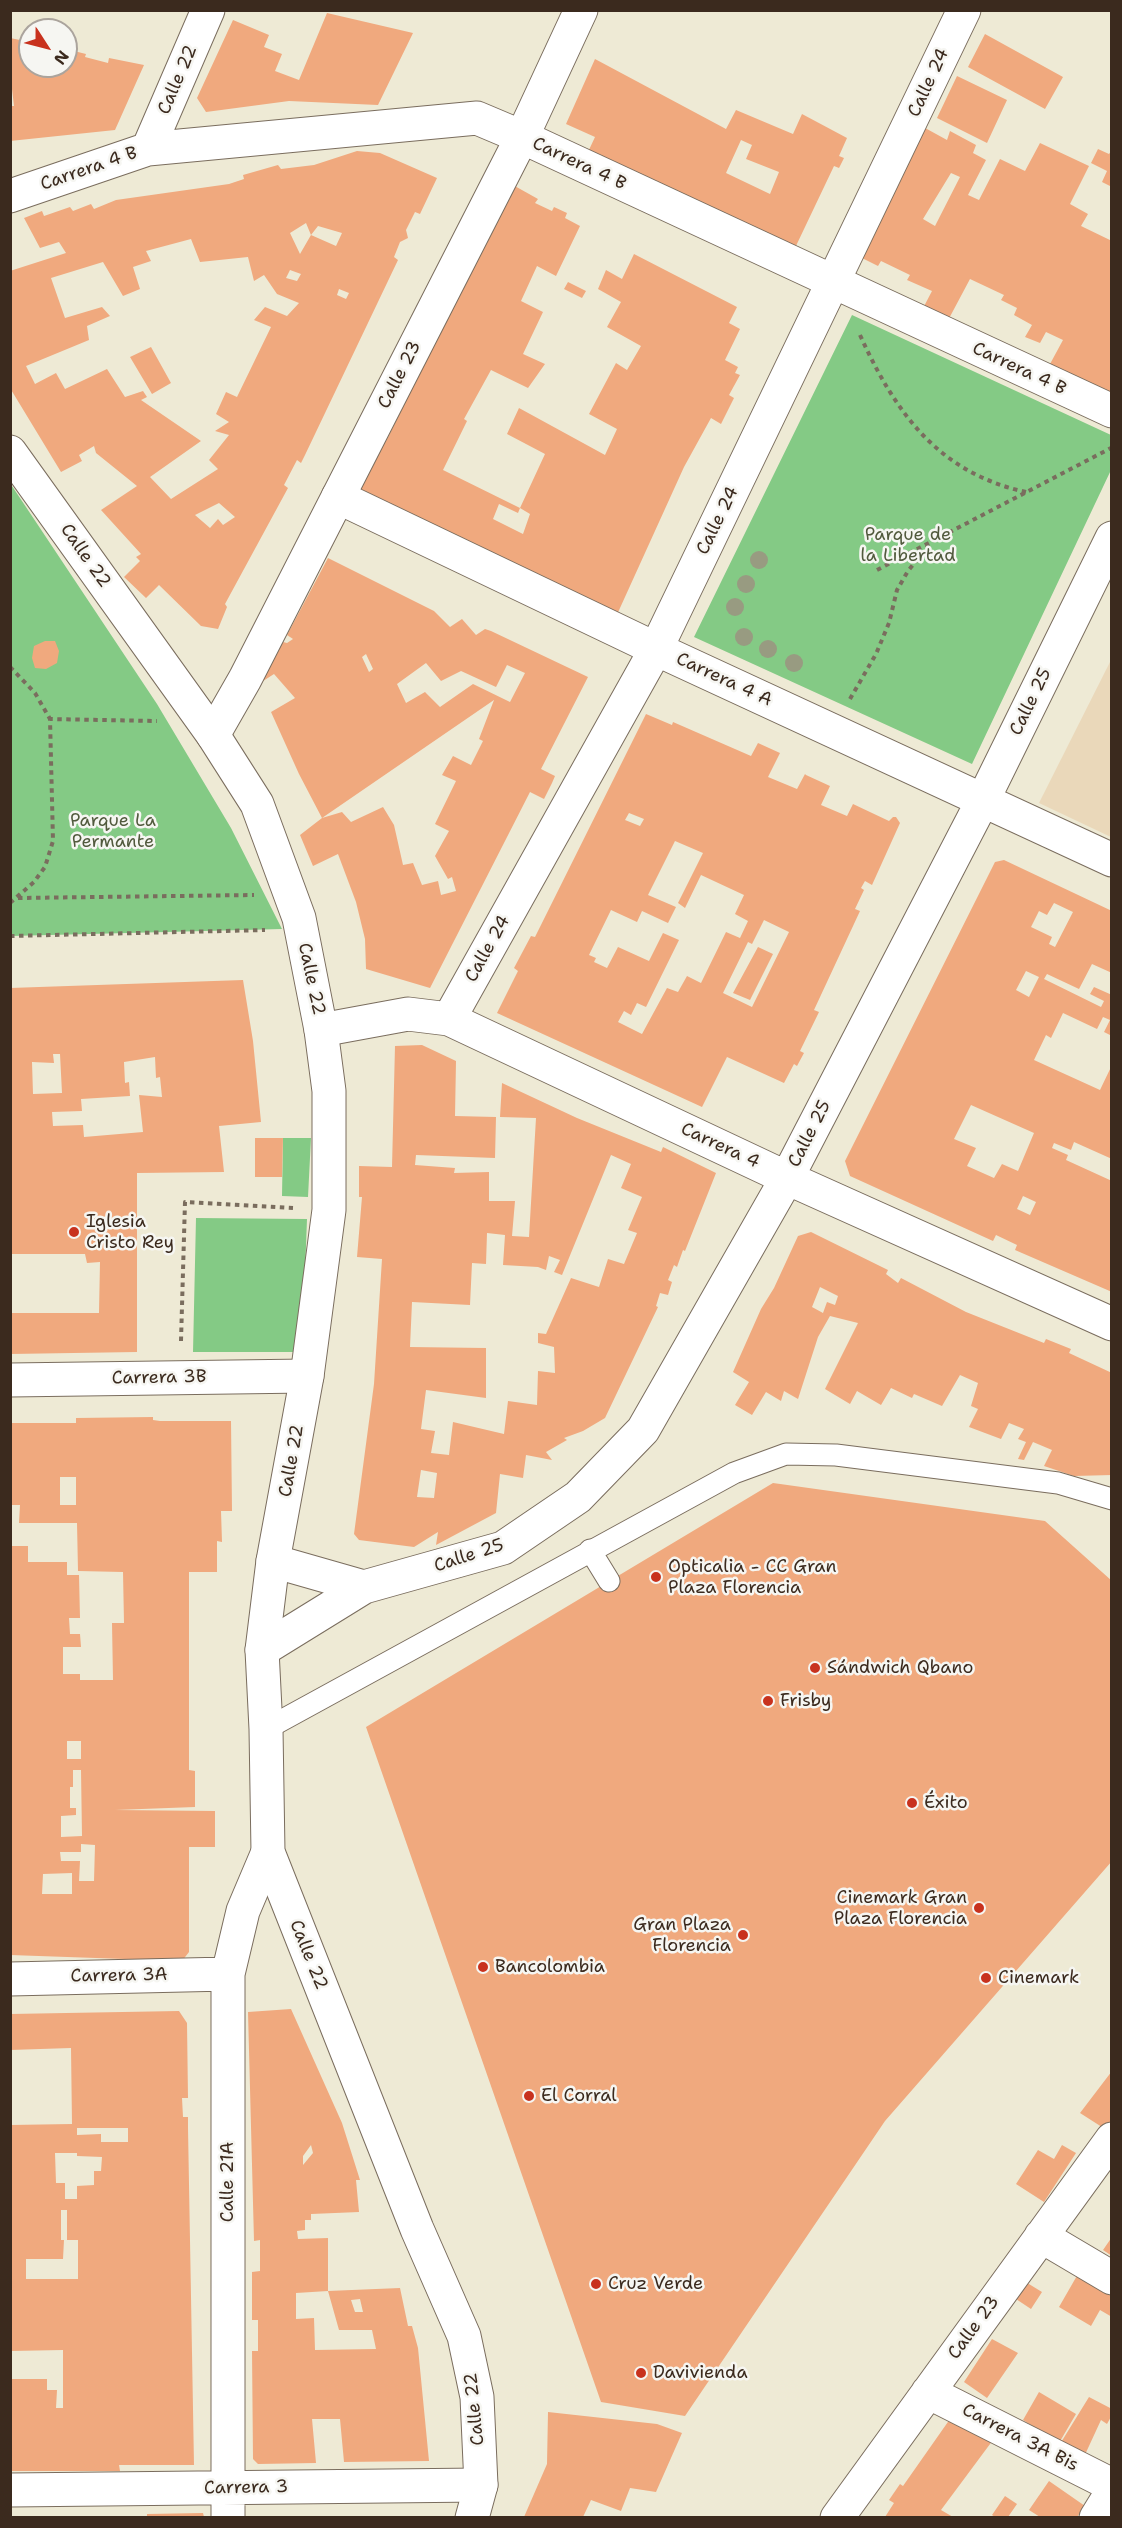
<!DOCTYPE html>
<meta charset="utf-8">
<style>
body{margin:0}
#map{position:relative;width:1122px;height:2528px;overflow:hidden;background:#eeead5;font-family:"Shantell Sans",sans-serif}
canvas{display:block}
.frame{position:absolute;inset:0;border:12px solid #3b2a1e;pointer-events:none}
.north{position:absolute;left:18px;top:18px;width:60px;height:60px;box-sizing:border-box;background:#f6f6f2;border:2px solid #aba49d;border-radius:50%;rotate:126deg;font-size:16px;font-weight:700;line-height:24px;text-align:center;color:#3b2a1e}
.north::after{content:'';display:block;margin:auto;width:21px;height:27px;background:#c8321e;clip-path:polygon(50% 0,100% 100%,50% 72%,0 100%)}
</style>
<div id="map">
<canvas width="1122" height="2528"></canvas>
<div class="frame"></div>
<div class="north">N</div>
</div>
<script>
const context = document.querySelector('canvas').getContext('2d');
context.lineJoin = 'round';
function fillPath(path, color) {
  context.fillStyle = color;
  context.fill(path, 'evenodd');
}
function stroke(path, color, width, dash) {
  context.strokeStyle = color;
  context.lineWidth = width;
  context.lineCap = dash ? 'butt' : 'round';
  context.setLineDash(dash || []);
  context.stroke(path);
}
function label(font, color, halo, rows, align = 'center') {
  context.font = font + ' "Shantell Sans",sans-serif';
  context.lineWidth = 5;
  context.setLineDash([]);
  context.textBaseline = 'middle';
  context.strokeStyle = halo;
  context.fillStyle = color;
  for (const [text, x, y, turn = 0] of rows) {
    context.save();
    context.translate(x, y);
    context.rotate((+turn || 0) * Math.PI / 180);
    context.textAlign = isNaN(turn) ? turn : align;
    if (halo) context.strokeText(text, 0, 0);
    context.fillText(text, 0, 0);
    context.restore();
  }
}
fillPath(new Path2D(`
 M1111 660V837L1039 803Z`), '#ead8ba');
fillPath(new Path2D(`
 M852 315 1111 435V470L972 764 694 637Z
 M10 483 157 704 231 828 282 929 11 936Z
 M283 1138H311L308 1197 282 1196Z
 M196 1218 307 1219 302 1352H193Z`), '#84ca85');
fillPath(new Path2D(`
 M327 13 413 33 378 105 289 101 206 112 197 98 233 20 269 35 264 47 282 54 275 71 299 80Z
 M985 34 1063 77 1045 109 968 67Z
 M10 38 30 42V66H66V49L86 54 85 57 108 63 109 58 144 65 115 130 10 141V106H14L10 72Z
 M595 59 726 129 736 110 793 134 802 114 847 138 839 156 844 158 839 168 834 166 795 248 588 152 595 137 566 124ZM741 140 752 145 746 159 779 172 770 194 726 173Z
 M957 76 1007 100 987 143 937 118Z
 M916 123 947 140 950 131 976 145 973 153 986 160 968 195 979 200 1000 159 1025 171 1040 143 1089 166 1070 204 1088 214 1081 226 1112 241V394L1050 364 1063 340 1046 332 1040 343 1025 337 1032 325 1014 315 1017 308 1001 300 1004 295 970 279 945 326 920 314 932 291 907 280 910 275 881 261 878 266 856 255ZM951 173 960 177 935 226 923 219Z
 M1098 149 1109 154 1112 150V187L1102 182 1107 171 1091 163Z
 M357 151 380 153 437 178 420 214 415 212 406 230 408 238 400 242 394 257 398 260 305 455 301 463 297 460 284 485 288 488 225 604 227 607 218 629 201 626 159 585 146 598 124 577 140 561 136 557 141 554 101 510 137 486 96 453 94 446 79 455 82 461 61 472 10 388V271L66 253 59 242 40 248 24 218 42 211 44 216 70 207 73 211 91 204 94 209 116 200 229 184 244 179 243 175 278 165 281 169 314 165ZM306 223 311 235 300 254 290 233ZM318 226 342 233 336 246 311 235ZM191 239 200 262 248 257 254 281 264 275 277 294 299 303 287 316 265 307 254 320 271 327 237 397 226 392 216 414 229 422 215 431 229 435 209 460 218 469 171 499 150 477 201 441 141 400 147 397 143 391 125 397 107 369 65 389 56 373 35 384 26 366 89 340 87 326 110 316 102 307 65 318 51 278 103 262 123 296 140 289 133 267 151 261 146 251ZM290 270 301 274 297 281 286 278ZM339 289 349 293 346 299 337 295ZM219 503 235 517 223 525 218 519 210 528 195 515Z
 M513 185 538 199 535 203 552 211 554 207 567 213 565 218 580 226 556 276 537 266 521 301 543 312 523 354 545 364 528 388 491 370 464 419 467 421 443 470 520 508 545 454 507 434 519 408 605 455 617 429 589 414 616 363 627 370 641 346 607 327 621 302 598 289 606 270 622 279 634 254 737 307 729 323 740 329 725 360 738 367 735 373 740 375 729 395 734 398 721 424 711 418 684 467 615 619 355 495 381 440 386 441ZM499 504 518 513 520 508 530 514 523 534 493 519Z
 M568 282 586 291 582 298 564 289Z
 M151 347 171 383 152 394 130 357Z
 M328 558 434 611 450 627 462 619 476 635 485 629 491 631 588 677 541 769 555 776 552 783 544 799 530 792 430 988 366 969 365 939 356 902 338 854 313 866 300 835 322 818 299 774 271 712 295 698 274 674 260 683 279 641 287 643 293 639 287 635ZM366 654 373 669 369 672 362 657ZM426 663 441 681 461 671 496 687 507 665 525 673 510 702 473 684 440 707 425 692 406 703 397 684ZM494 700 479 739 483 741 471 765 453 756 442 775 456 781 435 824 449 831 435 856 448 879 452 877 456 891 441 895 438 881 422 885 413 863 403 865 394 825 383 807 351 822 342 812 322 818Z
 M45 641H55L59 651 57 663 46 669 35 668 32 658 34 646Z
 M646 714 672 725 673 722 751 756 758 743 780 753 768 777 797 789 805 774 806 775 830 786 821 805 847 816 853 804 889 821 893 817H896L900 823 872 885 865 881 861 888 864 890 855 909 860 911 814 1010 819 1012 800 1051 804 1053 797 1066 794 1064 784 1083 727 1057 702 1107 497 1013 518 971 514 968 531 936 535 937ZM629 813 644 819 640 826 625 820ZM675 841 703 853 678 903 685 908 701 875 744 895 735 914 748 921 740 938 726 932 701 983 687 976 678 992 667 988 642 1034 618 1022 624 1011 631 1015 637 1003 646 1007 679 940 663 933 649 961 618 947 607 968 594 962 596 958 589 955 611 910 637 922 642 911 668 923 676 907 648 895ZM764 920 789 932 752 1007 723 993 748 942 752 944Z
 M1004 860 1112 911V973L1092 964 1079 989 1047 974 1044 979 1101 1007 1104 1001 1090 994 1094 987 1112 995V1036L1104 1032 1110 1020 1103 1017 1097 1029 1063 1013 1051 1038 1046 1035 1034 1060 1100 1090 1112 1065V1159L1074 1142 1071 1150 1054 1143 1052 1148 1068 1155 1066 1160 1112 1181V1292L1015 1250 1017 1245 996 1235 993 1241 850 1176 845 1161 995 862ZM1054 903 1073 912 1055 947 1049 944 1052 937 1031 927 1039 911 1047 915ZM1026 971 1039 977 1029 997 1016 990ZM971 1105 1034 1133 1018 1171 1002 1164 994 1178 967 1166 976 1148 954 1139ZM1023 1196 1036 1202 1030 1215 1017 1209Z
 M758 947 773 954 750 1000 733 993Z
 M243 980 253 1041 261 1122 219 1126 224 1172 137 1173V1352L10 1354V1313H99L100 1262 87 1263 85 1254H10V988ZM53 1054H60L62 1093 33 1094 32 1062 54 1063ZM155 1057 156 1078 160 1077 162 1097 139 1095 143 1132 84 1137 83 1125 53 1126 52 1112 82 1111 81 1099 130 1096 129 1082 125 1083 124 1062Z
 M422 1045 456 1061 455 1116 496 1117 495 1158 416 1155 415 1165 455 1168 454 1173 489 1172V1201H515L512 1236 529 1237 536 1118 500 1117 502 1083 577 1118 661 1152 663 1147 716 1173 685 1251 683 1250 677 1267 674 1265 668 1280 672 1282 668 1295 660 1293 656 1306 658 1307 605 1418 583 1431 564 1438 567 1440 546 1452 552 1460 526 1455 523 1478 500 1474 496 1513 436 1545 438 1532 414 1547 359 1540 354 1534 374 1384 382 1259 357 1257 362 1197H359V1166L392 1167 395 1046ZM611 1155 631 1164 621 1188 642 1197 628 1230 637 1233 624 1264 608 1259 599 1287 571 1278 546 1334 538 1333V1343L554 1347 555 1373 538 1371 537 1405 508 1401 504 1434 453 1422 449 1455 431 1453 435 1431 421 1429 426 1390 486 1398V1348L410 1347 412 1302 470 1305 472 1263 486 1264 487 1233 505 1235 503 1265 538 1267 546 1270 549 1256 560 1260 554 1272 562 1275ZM421 1470 437 1473 434 1498 417 1497Z
 M255 1138H283L282 1177H255Z
 M811 1232 888 1270 886 1274 898 1283 901 1278 966 1312 1044 1343 1046 1339 1071 1349 1069 1353 1112 1373V1475L1074 1476 1044 1466 1052 1450 1033 1442 1024 1460 1018 1459 1026 1442 1018 1439 1024 1429 1009 1423 1001 1439 969 1427 978 1409 971 1406 978 1383 960 1375 942 1406 914 1394 912 1398 891 1388 881 1405 857 1391 850 1404 825 1389 858 1323 830 1316 818 1337 798 1399 784 1391 781 1401 766 1392 752 1415 735 1405 749 1382 733 1372 761 1309 774 1288 798 1236ZM820 1287 838 1296 835 1305 827 1302 823 1313 812 1307Z
 M153 1417V1420L160 1421H231L232 1511H221L222 1542 217 1541V1572H189V1770L195 1771V1807L115 1810 215 1811V1847H189V1952L182 1961 10 1955V1546H28V1562H67V1575H79L80 1618H69L70 1634H80L81 1647H63V1674H80V1680H113L112 1623H124L123 1572 78 1571 77 1523H19L20 1505H10V1423H76V1418ZM60 1477H76V1505H60ZM67 1741H81V1759H67ZM73 1770H81L82 1836 61 1837V1816L76 1815V1808H70V1787H73ZM81 1844 95 1845 94 1881H79L80 1861H61L60 1852H81ZM72 1873V1894H42L43 1874Z
 M773 1483 1045 1521 1112 1581V1861L885 2121 685 2416 601 2402 366 1727Z
 M291 2009 342 2123 360 2180H356L359 2212 311 2214V2220H305V2230L297 2231 298 2239 328 2238V2291L296 2293V2319L314 2318 315 2350 376 2349 372 2330H339L328 2291 400 2288 408 2326H412L418 2348 429 2461 344 2462 340 2419H312L316 2463 258 2464 253 2459 252 2351H258V2320H252V2272L260 2271V2240L254 2241 248 2012ZM311 2145 313 2153 303 2165V2156ZM360 2299 363 2312H355L351 2300Z
 M179 2011 187 2023 188 2098H182L183 2117H188V2128L194 2465H119L120 2471H10V2379H47V2390H57L56 2408H63V2350L10 2351V2125L72 2124 71 2048 10 2050V2014ZM77 2128H128V2142H101V2134L77 2135ZM55 2153H77V2156L102 2157 101 2171H94V2185L77 2186V2199H65V2183H56ZM61 2210H67V2240H78V2279H26V2259H63L64 2240H61Z
 M1112 2071V2120L1105 2129 1080 2113Z
 M1062 2145 1076 2153 1044 2202 1016 2184 1038 2150 1054 2159Z
 M1112 2237V2256L1103 2250Z
 M1082 2267 1112 2286V2317L1100 2310 1091 2326 1059 2307Z
 M1024 2281 1042 2292 1031 2309 1013 2297Z
 M992 2339 1018 2353 987 2398 964 2382Z
 M1039 2392 1076 2414 1059 2443 1023 2420Z
 M1089 2397 1112 2409V2415L1107 2424 1101 2420 1083 2459 1060 2444Z
 M548 2412 657 2424 682 2433 656 2492 630 2488 621 2511 591 2500 583 2517H524L547 2464Z
 M950 2419 993 2440 941 2510 953 2517H885L894 2503 889 2500 900 2484 903 2486Z
 M1049 2481 1085 2506 1077 2517H1040L1029 2510Z
 M1005 2496 1017 2504 1008 2517H995L992 2515Z
 M203 2513 204 2517H147V2514Z`), '#f0a97e');
const lane = new Path2D(`
 M590 1550 609 1581
 M266 1729 734 1473 786 1454 836 1455 1058 1483 1112 1499`);
const street = new Path2D(`
 M148 149 208 10
 M10 196 148 149 477 118 522 137 1112 411
 M338 497 656 649 1112 860
 M449 1019 656 649 964 10
 M321 1030 408 1014 449 1019 787 1178 1112 1324
 M10 1380 307 1376
 M273 1561 364 1587
 M262 1650 364 1587 503 1548 578 1497 643 1430 787 1178 983 800 1112 538
 M10 1979 228 1974
 M1041 2236 1112 2278
 M928 2392 1112 2485
 M10 2490 481 2485
 M228 2518V1974L243 1911 268 1852
 M837 2518 1112 2139
 M1096 2518 1112 2492`);
const secondary = new Path2D(`
 M213 735 245 679 522 137 581 10`);
const primary = new Path2D(`
 M10 452 213 735 257 804 299 918 321 1030 329 1091V1210L307 1376 273 1561 262 1650 266 1729 268 1852 417 2229 464 2336 477 2397 481 2485 472 2518`);
stroke(lane, '#7a6d5e', 23);
stroke(street, '#7a6d5e', 35);
stroke(secondary, '#7a6d5e', 35);
stroke(primary, '#7a6d5e', 35);
stroke(new Path2D(`
 M860 335C895 412 938 473 1026 492
 M877 570 1111 448
 M10 667 35 693 50 719
 M850 699 876 654 889 623 897 590 908 571 929 545
 M18 898 254 895
 M10 903 34 882 45 867 53 841 50 719 157 721
 M10 936 265 930
 M181 1341 185 1202 293 1208`), '#7a6d5e', 4, [4.5, 4.5]);
stroke(lane, '#fff', 21);
stroke(street, '#fff', 33);
stroke(secondary, '#fff', 33);
stroke(primary, '#fff', 33);
context.fillStyle = '#989b81';
for (const [x, y] of [
 [759,560],
 [746,584],
 [735,607],
 [744,637],
 [768,649],
 [794,663]
]) {
  context.beginPath();
  context.arc(x, y, 9, 0, 2 * Math.PI);
  context.fill();
}
for (const [x, y, r, color] of [
 [74,1232,6,"#c8321e"],
 [656,1577,6,"#c8321e"],
 [815,1668,6,"#c8321e"],
 [768,1701,6,"#c8321e"],
 [912,1803,6,"#c8321e"],
 [979,1908,6,"#c8321e"],
 [743,1935,6,"#c8321e"],
 [483,1967,6,"#c8321e"],
 [986,1978,6,"#c8321e"],
 [529,2096,6,"#c8321e"],
 [596,2284,6,"#c8321e"],
 [641,2373,6,"#c8321e"]
]) {
  const dot = new Path2D();
  dot.arc(x, y, r, 0, 2 * Math.PI);
  context.fillStyle = color;
  context.fill(dot);
  stroke(dot, '#f6f6f2', 2);
}
label('18px', '#3b2a1e', '#f6f6f2', [
 ["Calle 22",178,80,-67],
 ["Calle 24",929,83,-65],
 ["Carrera 4 B",579,164,25],
 ["Carrera 4 B",89,169,-19],
 ["Carrera 4 B",1019,369,25],
 ["Calle 23",400,375,-63],
 ["Calle 24",718,521,-64],
 ["Calle 22",85,556,55],
 ["Carrera 4 A",724,680,25],
 ["Calle 25",1031,702,-64],
 ["Calle 24",488,949,-61],
 ["Calle 22",311,979,78],
 ["Calle 25",810,1134,-63],
 ["Carrera 4",720,1146,25],
 ["Carrera 3B",159,1378,-1],
 ["Calle 22",292,1461,-80],
 ["Calle 25",469,1556,-18],
 ["Calle 22",308,1955,68],
 ["Carrera 3A",119,1976,-1],
 ["Calle 21A",228,2182,-90],
 ["Calle 23",974,2328,-54],
 ["Calle 22",475,2409,-96],
 ["Carrera 3A Bis",1020,2438,27],
 ["Carrera 3",246,2488,-1]
]);
label('18px', '#515a3d', '#f6f6f2', [
 ["Parque de",908,535],
 ["la Libertad",908,556],
 ["Parque La",113,821],
 ["Permante",113,842]
]);
label('18px', '#3b2a1e', '#f6f6f2', [
 ["Iglesia",86,1222],
 ["Cristo Rey",86,1243],
 ["Opticalia - CC Gran",668,1567],
 ["Plaza Florencia",668,1588],
 ["Sándwich Qbano",827,1668],
 ["Frisby",780,1701],
 ["Éxito",924,1803],
 ["Cinemark Gran",967,1898,"right"],
 ["Plaza Florencia",967,1919,"right"],
 ["Gran Plaza",731,1925,"right"],
 ["Florencia",731,1946,"right"],
 ["Bancolombia",495,1967],
 ["Cinemark",998,1978],
 ["El Corral",541,2096],
 ["Cruz Verde",608,2284],
 ["Davivienda",653,2373]
], 'left');
</script>
